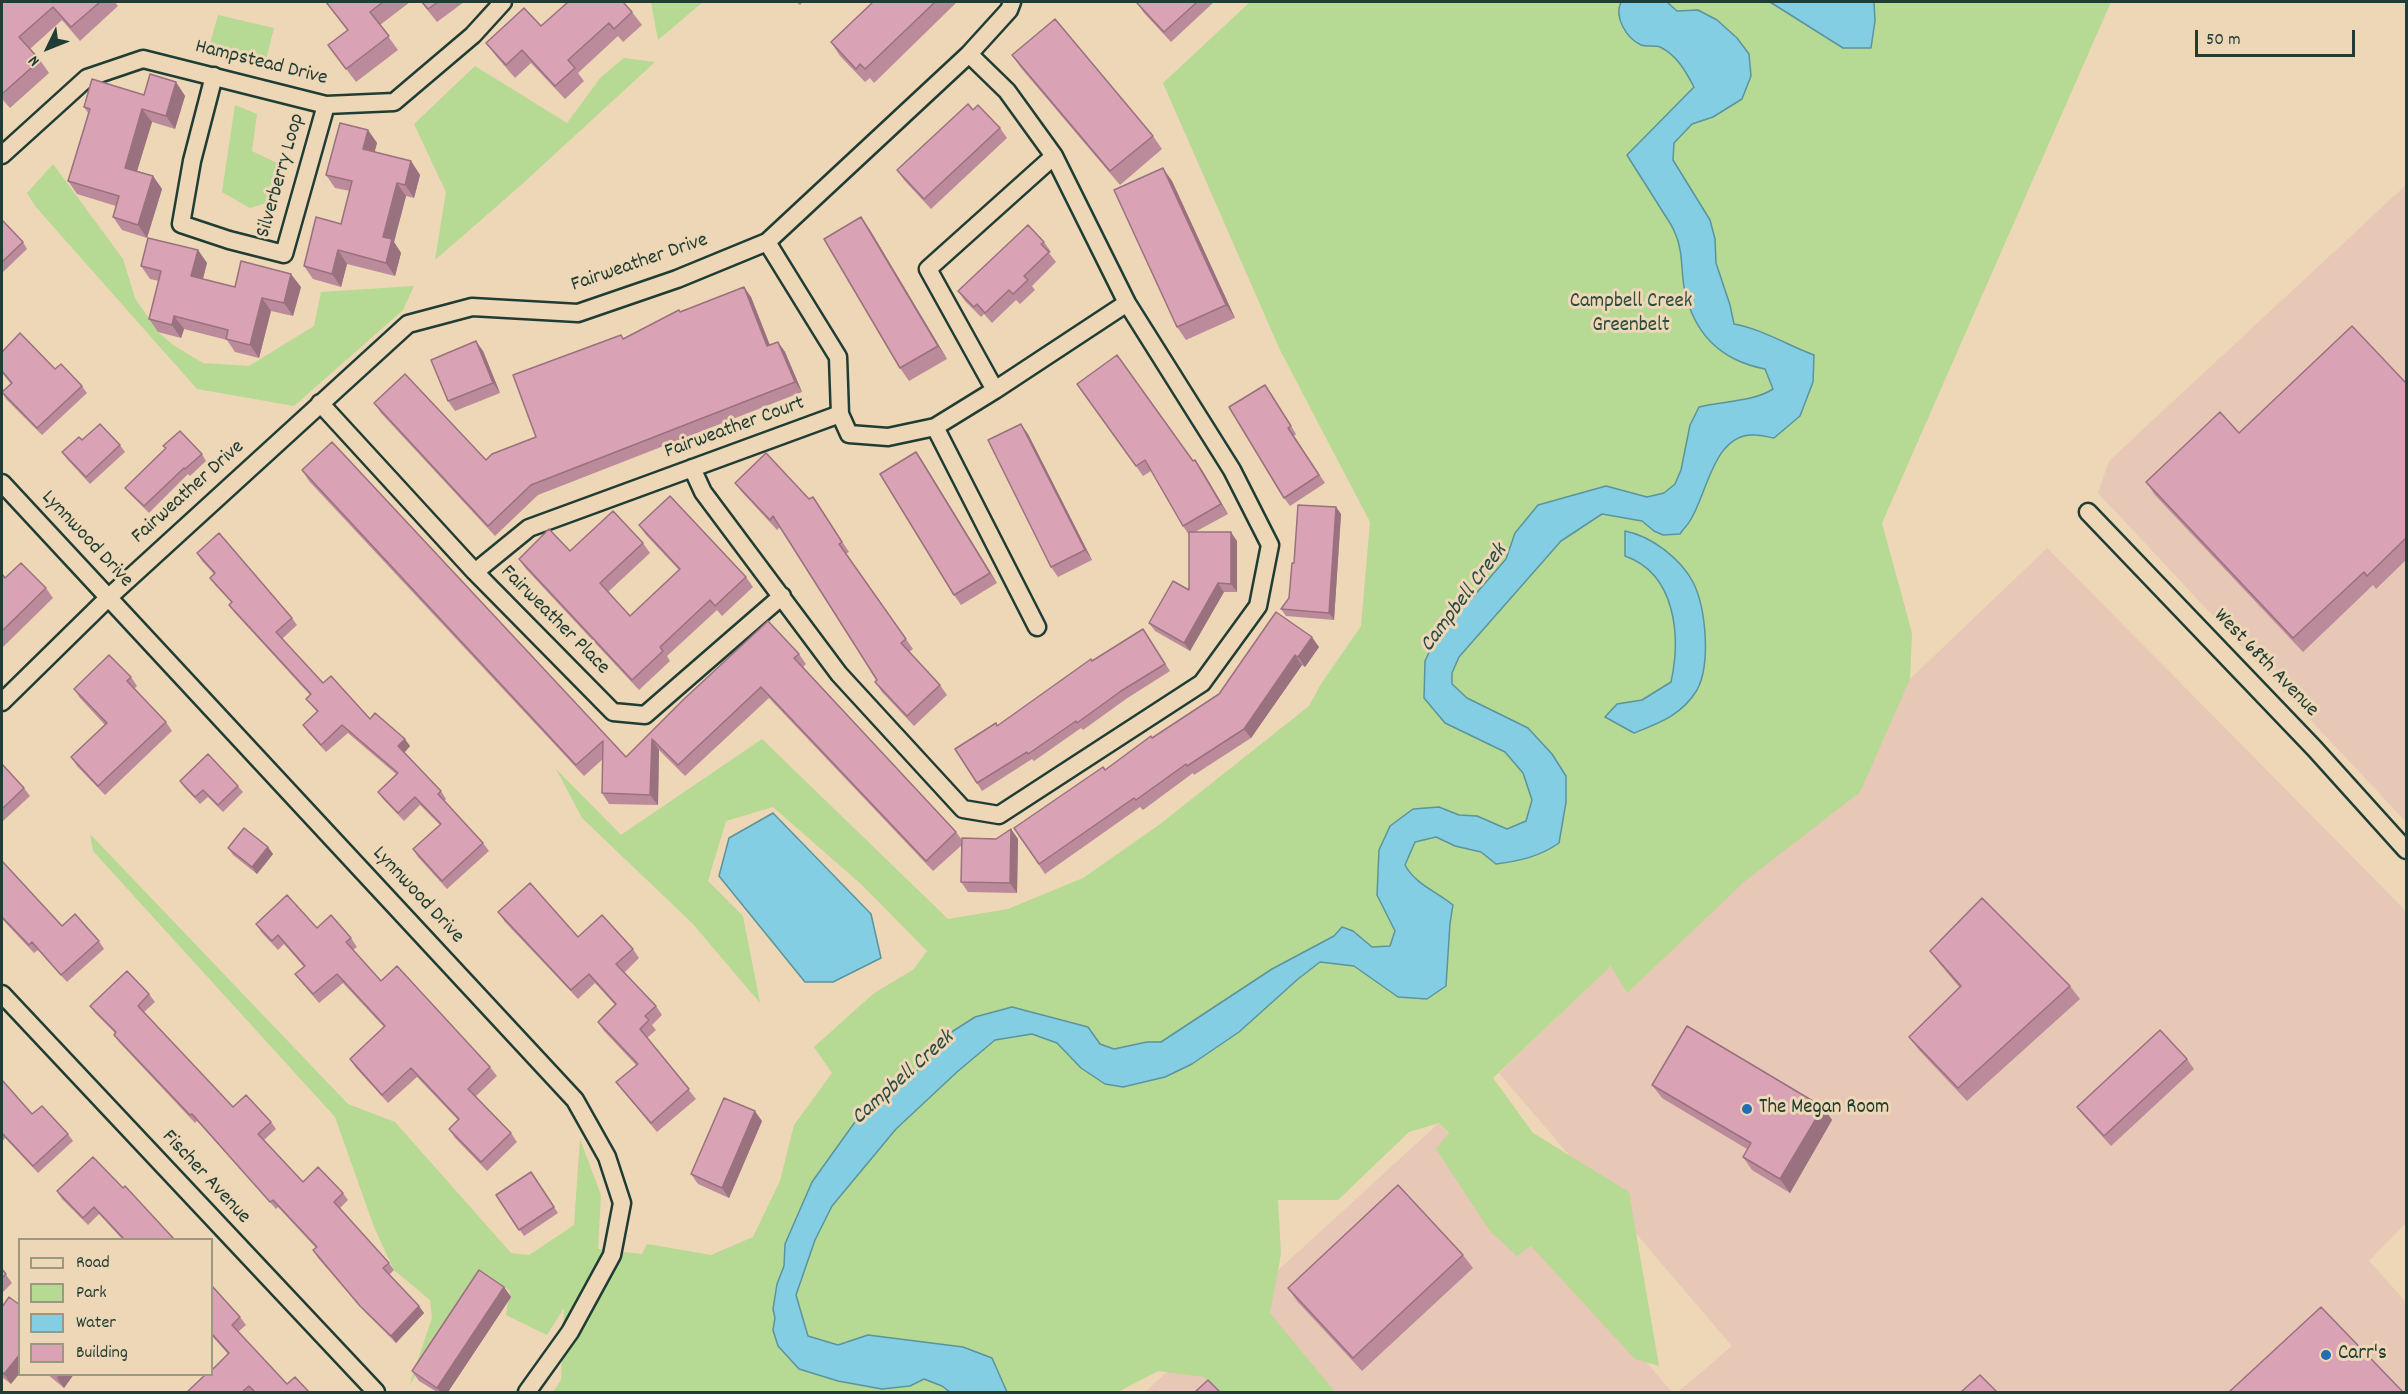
<!DOCTYPE html>
<style>
body{margin:0}
#map{position:relative;width:2408px;height:1394px;overflow:hidden;background:#edd7b6;font-family:Dekko,sans-serif}
canvas{display:block}
.frame{position:absolute;inset:0;border:3px solid #1f3d34;pointer-events:none}
.legend{position:absolute;left:18px;top:1238px;width:195px;height:138px;box-sizing:border-box;background:#edd7b6;border:2px solid #9b9982;margin:0;padding:8px 10px;list-style:none;font-size:18px;color:#1f3d34}
.legend li{display:flex;align-items:center;gap:12px;height:30px}
.legend b{width:30px;border:2px solid #9b9982}
.north{position:absolute;left:18px;top:18px;width:60px;height:60px;-webkit-text-stroke:4px #edd7b6;paint-order:stroke;rotate:227deg;font-size:16px;font-weight:700;line-height:24px;text-align:center;color:#1f3d34}
.north::after{content:'';display:block;margin:auto;width:21px;height:27px;background:#1f3d34;clip-path:polygon(50% 0,100% 100%,50% 72%,0 100%)}
.scale{position:absolute;left:2195px;top:30px;width:160px;height:27px;box-sizing:border-box;border:3px solid #1f3d34;border-top:0;padding-left:8px;font-size:18px;line-height:21px;white-space:nowrap;color:#1f3d34;-webkit-text-stroke:4px #edd7b6;paint-order:stroke}
</style>
<div id="map">
<canvas width="2408" height="1394"></canvas>
<div class="frame"></div>
<ul class="legend">
<li><b style="height:8px;background:#edd7b6"></b>Road</li>
<li><b style="height:16px;background:#b6d993"></b>Park</li>
<li><b style="height:16px;background:#83cee3"></b>Water</li>
<li><b style="height:16px;background:#daa2b5"></b>Building</li>
</ul>
<div class="north">N</div>
<div class="scale">50 m</div>
</div>
<script>
const context = document.querySelector('canvas').getContext('2d');
context.lineJoin = 'round';
function fillPath(path, color) {
  context.fillStyle = color;
  context.fill(path, 'evenodd');
}
function stroke(path, color, width, dash) {
  context.strokeStyle = color;
  context.lineWidth = width;
  context.lineCap = dash ? 'butt' : 'round';
  context.setLineDash(dash || []);
  context.stroke(path);
}
function label(font, color, halo, rows, align = 'center') {
  context.font = font + ' Dekko,sans-serif';
  context.lineWidth = 6;
  context.setLineDash([]);
  context.textBaseline = 'middle';
  context.strokeStyle = halo;
  context.fillStyle = color;
  for (const [text, x, y, turn = 0] of rows) {
    context.save();
    context.translate(x, y);
    context.rotate((+turn || 0) * Math.PI / 180);
    context.textAlign = isNaN(turn) ? turn : align;
    if (halo) context.strokeText(text, 0, 0);
    context.fillText(text, 0, 0);
    context.restore();
  }
}
fillPath(new Path2D(`
 M2406 185V822L2098 493 2109 461Z
 M2047 548 2406 911V1223L2369 1261 2406 1302V1392H1678L1732 1346 1499 1073Z
 M1439 1123 1672 1392H1145Z`), '#e7c7b6');
fillPath(new Path2D(`
 M651 2H703L658 40Z
 M1250 2H2111L1882 523 1912 633 1910 679 1860 792 1745 881 1627 993 1611 966 1493 1078 1533 1133 1629 1192 1659 1366 1635 1359 1531 1246 1517 1256 1490 1231 1436 1149 1449 1133 1439 1123 1409 1132 1338 1200H1278L1281 1254 1270 1313 1335 1392H1218L1204 1377 1158 1371 1118 1392H553L561 1380 564 1308 547 1335 506 1315 510 1291 479 1270 409 1386 432 1318 430 1300 394 1270 374 1227 335 1117 93 851 90 834 348 1104 395 1122 511 1253 529 1255 574 1225 580 1139 601 1195 598 1249 642 1254 647 1244 711 1255 753 1237 780 1181 794 1125 832 1073 814 1047 873 994 914 969 927 951 862 885 773 807 726 821 708 881 743 916 760 1003 692 923 582 818 556 769 621 835 762 739 948 919 1008 909 1083 878 1159 825 1309 706 1321 684 1361 626 1370 522 1280 350 1163 83Z
 M218 15 274 28 264 67 208 51Z
 M624 58 655 62 520 186 435 260 446 192 414 124 475 66 567 123 601 77Z
 M235 105 257 114 252 151 277 163 281 184 276 200 250 208 222 192Z
 M53 164 123 259 135 298 158 332 173 345 203 363 249 366 314 326 321 292 414 286 403 310 294 406 197 389 35 206 27 193Z`), '#b6d993');
const water = new Path2D(`
 M1621 2H1667L1677 11 1698 10 1717 20 1737 38 1749 54 1751 76 1742 99 1713 117 1692 124 1674 143 1673 160 1710 220 1715 239 1716 263 1730 305 1734 324C1762 329 1787 345 1814 355L1813 382 1800 416 1774 438C1768 437 1761 435 1755 435 1714 432 1707 494 1691 519 1688 525 1683 529 1680 534L1663 535 1654 531 1642 521 1602 514 1561 541 1459 657 1452 673V684L1467 698 1528 728 1552 754 1566 776V802L1559 843C1539 857 1519 861 1496 864L1481 852 1455 846 1436 837 1415 842 1405 865C1416 885 1436 891 1453 905L1450 923 1446 986 1427 999 1398 997 1354 966 1320 962 1298 979 1239 1032 1192 1064 1165 1077 1123 1087 1105 1084 1081 1068 1057 1043 1032 1034 995 1040 957 1072 896 1129 832 1206 815 1240 796 1295 808 1336 838 1345 868 1335 963 1347 992 1358 1007 1392H950L942 1386 924 1379 910 1386 882 1389 838 1381 799 1369 778 1346 773 1330 775 1318 773 1309 777 1284 784 1266 785 1244 812 1182 860 1115 913 1075 950 1033 975 1017 1012 1007 1088 1027 1100 1044 1114 1049 1147 1042H1161L1272 969 1334 936 1342 927 1353 931 1372 947 1390 946 1395 931 1377 895 1379 850 1390 826 1413 809 1439 807 1459 815 1477 816 1507 829 1526 821 1532 800 1523 773 1505 752 1445 723 1424 698 1425 661 1433 644 1449 617 1472 598 1506 559 1515 533 1538 505 1606 486 1647 497 1664 493 1675 484 1681 470 1690 425 1699 407C1723 401 1753 402 1773 389L1765 369C1719 360 1693 333 1684 287 1681 269 1683 250 1675 233 1672 225 1666 217 1661 209 1650 191 1638 173 1627 155L1694 87C1686 72 1677 55 1660 47 1655 45 1647 47 1641 45 1626 38 1614 17 1621 2Z
 M1770 2H1874L1875 21 1871 48H1843Z
 M1625 531C1651 536 1680 558 1693 582 1706 608 1711 664 1697 690 1682 715 1659 723 1634 733L1605 717 1617 704 1642 700 1671 682C1681 636 1676 574 1625 556Z
 M773 813 871 914 881 958 833 982H805L719 876 729 838Z`);
fillPath(water, '#83cee3');
stroke(water, '#5b949d', 1.5);
const minor = new Path2D(`
 M214 76 192 161 181 224 229 240 284 254 326 105
 M2 155 87 78 143 59 326 105 394 102 473 35 503 2
 M995 390 928 269 1054 156
 M320 403 475 572 613 712 645 715 782 596
 M840 414 849 434 888 437 935 427 995 390 1127 303
 M935 427 1037 627
 M692 468 703 492 839 674 963 809 999 815 1202 683 1258 606 1270 545 1232 470 1127 303 1054 156 1007 91 969 54
 M2 483 575 1100 607 1157 622 1203 612 1255 570 1332 527 1392
 M2088 512 2314 748 2406 850
 M475 572 529 528 840 414 838 357 767 242
 M2 702 109 597 408 324 472 307 578 313 677 279 767 242 969 54 1009 10 1012 2
 M2 994 376 1392`);
stroke(minor, '#1f3d34', 21);
stroke(minor, '#edd7b6', 16);
fillPath(new Path2D(`
 M2 2H115L118 6 80 41 62 20 30 49 40 60 49 73 10 108 2 99Z
 M326 2H410L380 25 398 50 356 82 328 45 347 30Z
 M421 2H464L437 22Z
 M796 2H803L800 5Z
 M873 2H957L874 83 870 78 865 82 840 56 831 42Z
 M1139 2H1214L1171 42 1144 13 1137 3Z
 M632 12 642 25 623 42 618 36 578 73 584 81 565 99 531 63 515 78 496 56 486 43 541 26Z
 M1012 55 1153 136 1162 149 1120 185 1021 68Z
 M176 82 185 96 175 129 152 122 137 171 153 176 162 189 147 238 122 230 113 217 116 206 77 194 68 181 88 113 84 107 144 95Z
 M973 110 1000 128 1007 138 931 209 904 180 897 170Z
 M368 130 377 143 374 152 411 161 420 175 414 198 406 196 394 242 401 253 395 276 347 264 341 287 313 279 304 266 341 224 350 191 335 188 326 175Z
 M1172 181 1235 318 1186 340 1177 327Z
 M2 222 23 242 27 249 2 273Z
 M870 230 947 359 909 381 900 368Z
 M1044 242 1051 252 1049 253 1056 262 1032 286 1035 290 1020 304 1016 300 992 323 984 314 981 317 965 301 958 291Z
 M198 250 207 263 203 279 235 287H301L293 316 271 311 259 358 235 352 227 340 184 329 181 338 158 332 149 319 159 281 150 279 141 266Z
 M744 287 751 297 770 345 778 342 785 352 802 392 538 495 495 536 381 413 374 403 486 460 536 437 621 335 624 339 681 312Z
 M483 351 500 393 455 411 448 401Z
 M2 352 55 369 82 386 87 393 42 435 6 399 2 392 11 384 2 373Z
 M2406 383V560L2376 589 2373 585 2303 652 2155 495 2146 482 2239 433Z
 M1077 384 1193 461 1202 470 1228 514 1195 532 1237 541V592H1224L1190 651 1155 631 1149 623 1189 590V535L1183 526 1151 471 1143 476Z
 M1271 393 1296 434 1294 436 1325 483 1290 506 1284 498Z
 M1028 434 1092 560 1058 577 1051 567Z
 M82 440 120 445 125 452 90 484 67 459 62 452Z
 M916 452 997 583 961 605 954 595Z
 M202 454 206 461 190 476 188 474 149 513 130 494 125 488Z
 M302 470 626 757 799 654 806 664 803 667 956 832 962 840 996 839 1011 829 1018 839 1017 893 968 892 961 882 962 845 933 871 769 698 685 776 659 750 658 805 609 804 602 793 603 759 584 776 309 481Z
 M735 483 809 499 813 497 849 552 846 554 913 649 909 652 940 685 947 695 914 726 882 692 875 682 877 680 780 527 777 530 742 492Z
 M1336 507 1341 514 1334 620 1286 616 1281 609 1289 598 1294 563Z
 M639 525 746 577 753 587 722 616 717 610 667 656 670 661 639 690 526 569 519 559 643 543 650 553 608 592 630 616 679 570 646 535Z
 M197 553 292 618 297 625 282 639 323 683 370 719 410 746 404 753 441 791 446 799 444 801 483 843 489 851 447 889 418 857 413 849 440 825 420 805 404 821 383 799 378 792 396 774 348 733 326 752 308 732 303 725 317 712 306 699 310 695 234 612 229 605 232 603 215 585 210 578 214 574 202 561Z
 M2 574 5 578 46 588 53 598 2 648Z
 M1276 612 1319 647 1305 667 1302 665 1251 738 1194 775 1193 773 1143 810 1140 807 1045 874 1014 828 1105 770 1152 738 1219 694Z
 M1143 629 1170 671 1126 699 1083 730 1081 728 1034 761 1032 759 982 791 977 783 997 726 1092 661Z
 M131 677 137 686 134 689 166 722 172 731 105 795 77 766 71 757 105 725 80 698 74 689Z
 M2 764 24 788 30 796 2 822Z
 M180 781 238 786 243 792 223 812 208 797 200 804 184 787Z
 M268 847 273 854 257 874 233 855 228 848Z
 M2 861 62 926 99 941 104 949 67 982 38 950 34 953 2 919Z
 M498 912 578 937 633 949 639 958 624 973 656 1006 662 1015 652 1025 656 1030 647 1038 696 1099 657 1132 623 1091 616 1082 636 1065 604 1031 598 1022 615 1005 595 983 578 999 505 922Z
 M256 924 317 928 351 938 357 947 353 950 381 981 490 1067 497 1076 476 1096 511 1133 517 1142 487 1171 455 1138 449 1129 458 1120 417 1077 388 1103 356 1068 350 1059 384 1027 343 983 319 1003 302 983 295 974 304 967 284 944 278 950 262 933Z
 M1930 951 2070 986 2080 999 1967 1101 1919 1050 1909 1037 1960 988 1940 964Z
 M149 994 155 1002 144 1012 233 1107 271 1122 276 1129 264 1140 303 1182 343 1193 348 1200 340 1208 389 1263 394 1270 389 1275 424 1313 396 1343 366 1313 318 1258 313 1250 316 1248 278 1207 276 1209 197 1121 195 1123 119 1042 114 1035 115 1033 95 1013 90 1006Z
 M2187 1059 2194 1069 2111 1146 2084 1116 2077 1107Z
 M2 1080 32 1114 68 1134 73 1141 38 1173 5 1138 2 1142Z
 M1652 1085 1823 1107 1832 1120 1790 1193 1752 1170 1743 1157 1747 1149 1662 1098Z
 M762 1121 729 1198 698 1184 691 1174Z
 M531 1172 558 1213 524 1236 496 1195Z
 M123 1188 174 1239H122L99 1214 88 1225 62 1199 57 1191Z
 M1463 1255 1473 1268 1362 1371 1297 1301 1288 1288Z
 M2 1269 12 1283 2 1293Z
 M212 1286 240 1317 246 1325 238 1332 287 1384 309 1392H187L228 1354 212 1336Z
 M504 1287 511 1297 448 1392H437L419 1381 412 1371Z
 M2 1307 11 1384 2 1377Z
 M47 1374H74L64 1388Z`), '#bb8b9c');
fillPath(new Path2D(`
 M176 82 185 96 175 129 166 116Z
 M142 109 152 122 134 181 125 168Z
 M368 130 377 143 372 162 363 149Z
 M411 161 420 175 414 198 405 185Z
 M1163 168 1172 181 1235 318 1226 305Z
 M153 176 162 189 147 238 138 225Z
 M397 183 406 196 394 242 401 253 395 276 386 263 383 237Z
 M861 217 870 230 947 359 938 346Z
 M198 250 207 263 200 289 191 276Z
 M338 250 347 264 341 287 332 274Z
 M291 274 301 287 293 316 284 303Z
 M744 287 751 297 774 356 767 346Z
 M262 298 271 311 259 358 250 345Z
 M174 316 184 329 181 338 172 325Z
 M476 341 483 351 500 393 493 383Z
 M778 342 785 352 802 392 795 382Z
 M1021 424 1028 434 1092 560 1085 550Z
 M916 452 923 462 997 583 990 573Z
 M1195 460 1202 470 1228 514 1221 504Z
 M1336 507 1341 514 1334 620 1329 613Z
 M1231 532 1237 541V592L1231 584Z
 M1218 583 1224 592 1190 651 1184 643Z
 M1312 637 1319 647 1305 667 1298 657Z
 M1295 655 1302 665 1251 738 1244 729Z
 M405 739 410 746 403 754 398 746Z
 M652 739 659 750 658 805 650 795Z
 M1011 829 1018 839 1017 893 1010 883Z
 M268 847 273 854 257 874 252 867Z
 M1823 1107 1832 1120 1790 1193 1780 1179Z
 M755 1111 762 1121 729 1198 722 1188Z
 M504 1287 511 1297 448 1392H441L437 1388Z
 M419 1306 424 1313 396 1343 391 1336Z
 M20 1354V1373L11 1384 4 1374Z
 M60 1374H74L64 1388 57 1378Z`), '#99717f');
const building = new Path2D(`
 M2 2H100L71 27 53 7 19 37 40 60 2 94Z
 M326 2H383L370 12 389 36 346 69 328 45 348 30Z
 M422 2H438L428 9Z
 M568 2H623L632 12 614 29 609 23 568 60 575 68 555 86 522 50 506 65 486 43 524 8 541 26Z
 M873 2H935L865 69 860 64 856 69 831 42Z
 M1139 2H1197L1164 32 1137 3Z
 M1055 19 1153 136 1110 171 1012 55Z
 M150 74 176 82 166 116 142 109 125 168 153 176 138 225 113 217 119 196 68 181 90 109 84 107 92 79 144 95Z
 M968 104 973 110 978 105 1000 128 924 199 897 170Z
 M340 123 368 130 363 149 411 161 405 185 397 183 383 237 392 239 386 263 338 250 332 274 304 266 316 217 341 224 352 181 326 175Z
 M1163 168 1226 305 1177 327 1114 190Z
 M861 217 938 346 900 368 824 239Z
 M3 221 23 242 2 262V222Z
 M1028 225 1044 242 1041 244 1049 252 1024 276 1028 280 1013 294 1009 290 985 313 977 304 974 307 958 291Z
 M148 238 198 250 191 276 235 287 241 261 291 274 284 303 262 298 250 345 226 339 228 330 174 316 172 325 149 319 161 271 141 266Z
 M744 287 767 346 778 342 795 382 531 485 488 526 374 403 405 374 486 460 492 454 536 437 513 375 621 335 623 339 679 310 680 312Z
 M2352 326 2406 383V538L2367 576 2364 572 2293 638 2146 482 2220 412 2239 433Z
 M20 333 55 369 61 364 82 386 37 428 2 392 12 383 2 371V352Z
 M476 341 493 383 448 401 431 360Z
 M1117 355 1193 461 1195 460 1221 504 1183 526 1145 460 1136 466 1077 384Z
 M1265 385 1291 426 1288 428 1319 475 1284 498 1229 407Z
 M100 424 120 445 86 477 62 452 79 437 82 440Z
 M1021 424 1085 550 1051 567 988 440Z
 M180 431 202 454 185 469 184 468 144 506 125 488 166 448 163 446Z
 M332 442 626 757 683 700 768 621 799 654 794 658 956 832 926 861 761 687 678 765 652 739 650 795 602 793 603 741 576 765 302 470Z
 M916 452 990 573 954 595 880 474Z
 M766 453 809 499 813 497 842 542 839 544 906 639 901 643 940 685 907 716 875 682 877 680 773 516 770 520 735 483Z
 M670 496 746 577 715 606 710 600 660 647 663 651 632 680 519 559 549 529 570 551 613 511 643 543 600 583 630 616 680 569 639 525Z
 M1298 505 1336 507 1329 613 1281 609 1289 598 1292 563H1294Z
 M1189 532H1231V584L1218 583 1184 643 1149 623 1173 581 1189 590Z
 M219 533 292 618 276 632 323 683 331 676 370 719 375 713 405 739 398 746 441 791 438 794 483 843 442 881 413 849 441 824 415 797 398 813 378 792 398 773 342 725 321 745 303 725 318 711 306 699 311 694 229 605 232 602 210 578 215 573 197 553Z
 M21 563 46 588 2 631V574L5 578Z
 M1276 612 1312 637 1298 657 1295 655 1244 729 1187 766 1186 764 1136 800 1134 798 1039 864 1014 828 1103 767 1105 770 1151 736 1152 738 1219 694Z
 M1143 629 1165 664 1121 691 1077 723 1076 721 1028 754 1027 752 977 783 955 749 996 723 997 726 1091 659 1092 661Z
 M109 655 131 677 127 681 166 722 98 786 71 757 107 723 74 689Z
 M208 754 238 786 218 805 203 790 195 797 180 781Z
 M2 764 24 788 2 809Z
 M244 828 268 847 252 867 228 848Z
 M1011 829 1010 883 961 882 962 838 996 839Z
 M2 861 62 926 75 914 99 941 61 975 32 942 29 945 2 917Z
 M530 883 578 937 602 915 633 949 616 964 656 1006 645 1016 649 1020 640 1029 689 1089 651 1123 616 1082 638 1064 598 1022 616 1004 589 974 571 990 498 912Z
 M287 895 317 928 331 915 351 938 346 942 381 981 397 966 490 1067 468 1089 511 1133 481 1162 449 1129 459 1119 411 1068 382 1095 350 1059 385 1026 337 974 313 994 295 974 305 966 278 935 272 941 256 924Z
 M1982 898 2070 986 1958 1088 1909 1037 1961 986 1930 951Z
 M127 971 149 994 138 1006 233 1107 246 1095 271 1122 258 1134 303 1182 318 1167 343 1193 334 1202 389 1263 383 1268 419 1306 391 1336 360 1306 313 1250 317 1247 273 1200 270 1202 192 1114 190 1115 114 1035 116 1032 90 1006Z
 M1687 1026 1823 1107 1780 1179 1743 1157 1751 1143 1652 1085Z
 M2160 1030 2187 1059 2104 1136 2077 1107Z
 M2 1080 32 1114 42 1106 68 1134 33 1166 2 1133Z
 M724 1098 755 1111 722 1188 691 1174Z
 M93 1157 123 1188 125 1186 174 1239H124L94 1207 83 1218 57 1191Z
 M531 1172 554 1207 519 1230 496 1195Z
 M1398 1185 1463 1255 1353 1358 1288 1288Z
 M2 1269 6 1274 2 1278Z
 M479 1270 504 1287 437 1388 412 1371Z
 M212 1286 240 1317 232 1325 287 1384 295 1377 309 1392H255L249 1386 242 1392H187L206 1374H212V1370L229 1353 212 1334Z
 M9 1297 20 1305V1354L4 1374 2 1372V1307Z
 M2321 1307 2403 1392H2229Z
 M1980 1375 1997 1392H1961Z
 M1208 1380 1220 1392H1195Z`);
fillPath(building, '#daa2b5');
stroke(building, '#99717f', 1.5);
for (const [x, y, r, color] of [
 [1747,1109,6,"#1f6fb2"],
 [2326,1355,6,"#1f6fb2"]
]) {
  const dot = new Path2D();
  dot.arc(x, y, r, 0, 2 * Math.PI);
  context.fillStyle = color;
  context.fill(dot);
  stroke(dot, '#edd7b6', 2);
}
label('21px', '#1f3d34', '#edd7b6', [
 ["Hampstead Drive",261,64,14],
 ["Silverberry Loop",282,176,-74],
 ["Fairweather Drive",640,264,-19],
 ["Fairweather Court",735,429,-20],
 ["Fairweather Drive",189,493,-42],
 ["Lynnwood Drive",86,540,47],
 ["Fairweather Place",554,621,45],
 ["West 68th Avenue",2265,664,46],
 ["Lynnwood Drive",417,896,47],
 ["Fischer Avenue",205,1178,47]
]);
label('21px', '#2e4d3e', '#edd7b6', [
 ["Campbell Creek",1631,303],
 ["Greenbelt",1631,327]
]);
label('21px', '#1f3d34', '#edd7b6', [
 ["The Megan Room",1759,1109],
 ["Carr's",2338,1355]
], 'left');
label('italic 22px', '#294c46', '#edd7b6', [
 ["Campbell Creek",1465,599,-53],
 ["Campbell Creek",904,1079,-42]
]);
</script>
